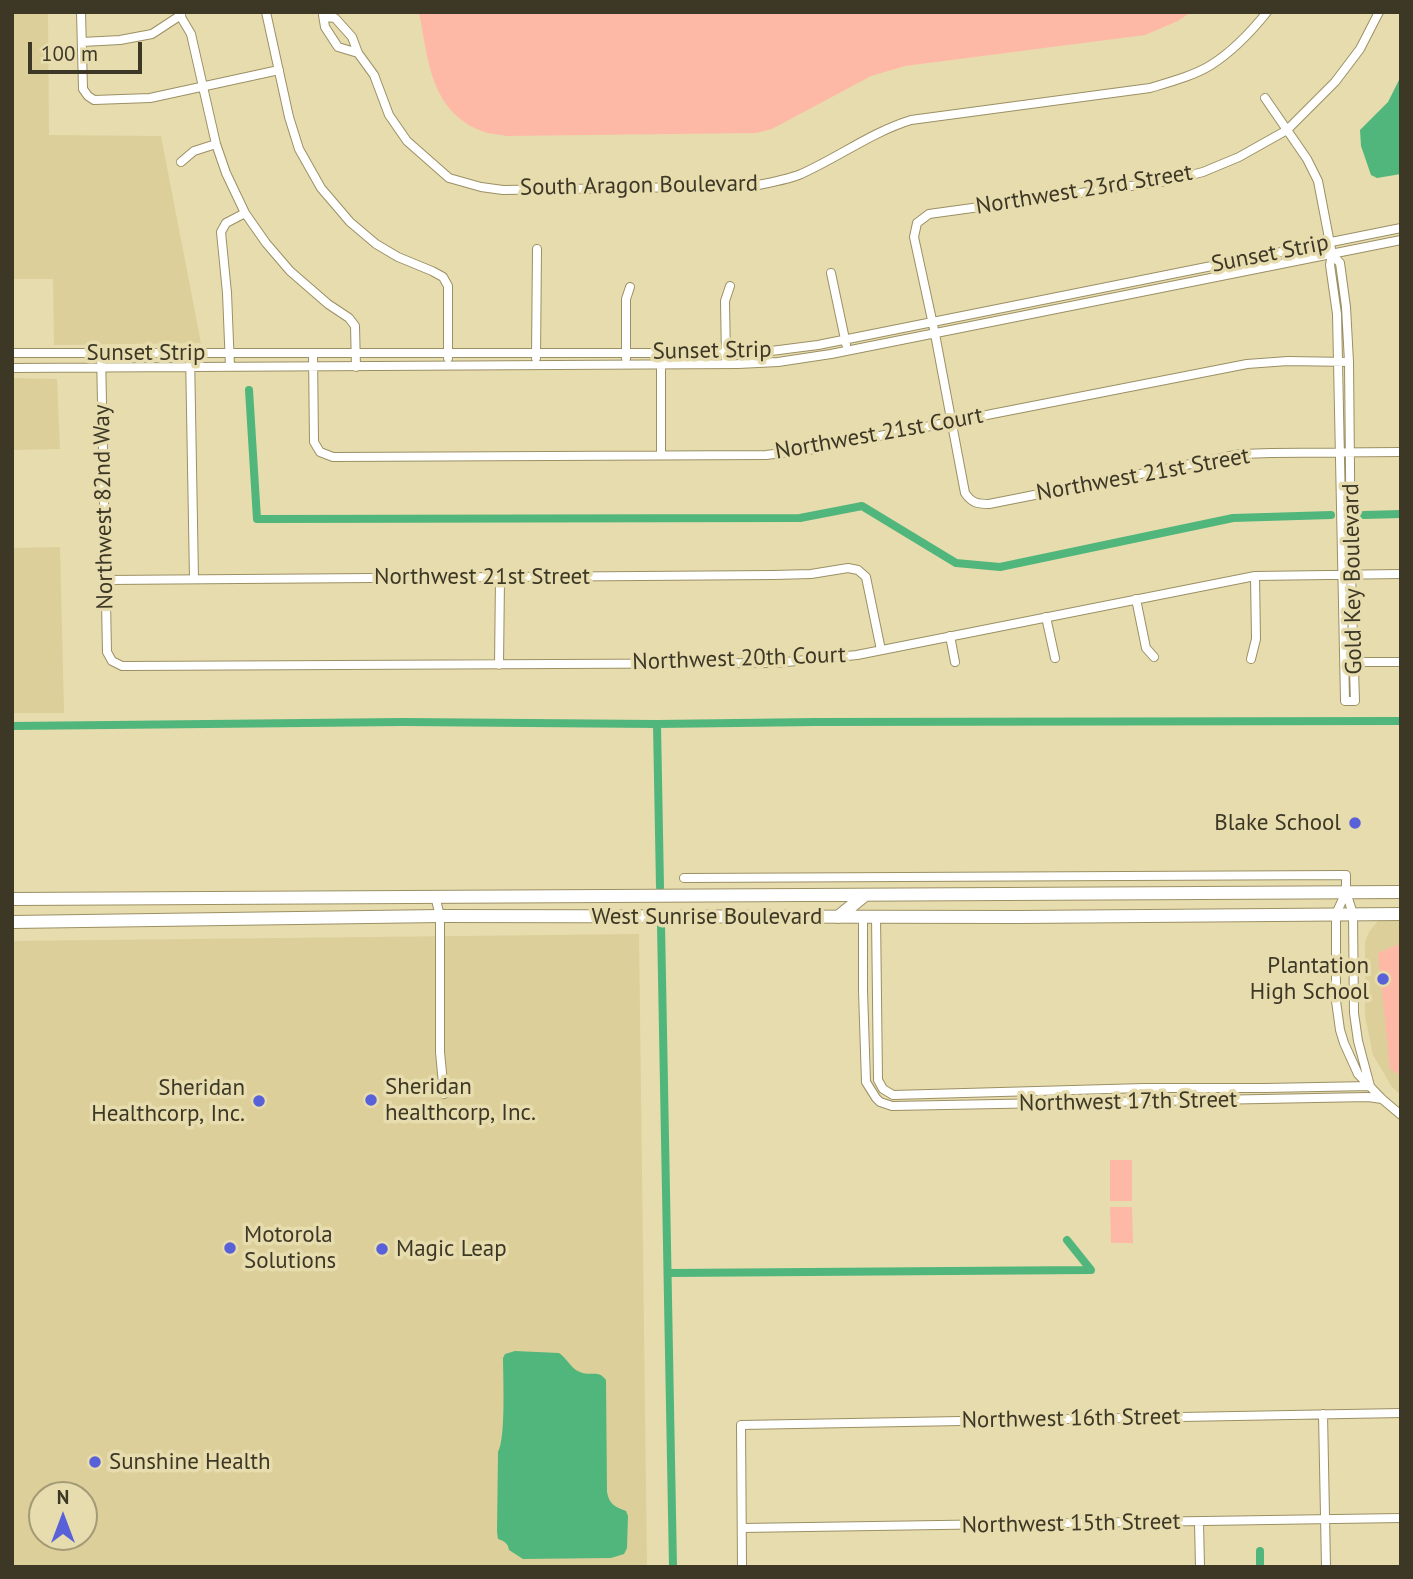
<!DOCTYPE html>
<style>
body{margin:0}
#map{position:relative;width:1413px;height:1579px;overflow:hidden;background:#e7dcae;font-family:"PT Sans",sans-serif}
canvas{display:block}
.frame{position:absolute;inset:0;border:14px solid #3d3826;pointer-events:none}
.north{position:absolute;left:28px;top:1481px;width:70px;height:70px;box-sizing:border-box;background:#e7dcae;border:2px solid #a39a78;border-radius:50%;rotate:0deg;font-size:19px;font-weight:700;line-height:28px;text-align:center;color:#3d3826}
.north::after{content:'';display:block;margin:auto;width:24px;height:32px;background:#5861d8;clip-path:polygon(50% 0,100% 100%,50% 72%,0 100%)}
.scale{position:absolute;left:28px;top:42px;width:114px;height:32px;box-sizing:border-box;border:4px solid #3d3826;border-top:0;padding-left:9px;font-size:21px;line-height:24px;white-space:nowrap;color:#3d3826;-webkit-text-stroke:5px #e7dcae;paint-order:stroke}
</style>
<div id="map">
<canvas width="1413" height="1579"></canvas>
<div class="frame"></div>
<div class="north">N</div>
<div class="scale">100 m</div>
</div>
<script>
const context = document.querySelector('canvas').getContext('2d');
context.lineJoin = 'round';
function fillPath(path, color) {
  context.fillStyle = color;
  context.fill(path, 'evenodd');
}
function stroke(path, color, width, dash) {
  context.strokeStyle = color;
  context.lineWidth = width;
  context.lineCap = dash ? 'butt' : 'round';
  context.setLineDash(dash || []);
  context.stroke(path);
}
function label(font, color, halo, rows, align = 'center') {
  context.font = font + ' "PT Sans",sans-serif';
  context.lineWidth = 7;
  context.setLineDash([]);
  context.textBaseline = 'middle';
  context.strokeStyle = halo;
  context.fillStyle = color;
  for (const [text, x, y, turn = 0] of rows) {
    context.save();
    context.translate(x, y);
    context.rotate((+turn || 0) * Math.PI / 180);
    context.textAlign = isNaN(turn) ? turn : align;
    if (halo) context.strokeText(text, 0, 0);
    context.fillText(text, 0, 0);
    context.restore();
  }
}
fillPath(new Path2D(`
 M12 12H48L49 135 161 136 201 343 54 345 53 279H12Z
 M12 378 57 379 60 449 12 450Z
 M60 547 64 713H12V548Z
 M1378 921H1401V1095L1392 1087 1373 1055 1365 1016V942L1369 932Z
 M639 934 647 1567H14L12 941ZM42 1495H84V1537H42Z`), '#dccf9a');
fillPath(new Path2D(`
 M419 12H1191L1178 21 1145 35 905 66 871 76 772 129 756 133 506 136C497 134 487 134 479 130 430 109 428 58 419 12Z
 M1401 943V1076L1390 1069 1378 953Z
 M1110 1160H1132V1201H1110Z
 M1110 1207H1132L1133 1243H1111Z`), '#feb9a6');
fillPath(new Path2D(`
 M1401 76V174L1377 178 1371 175 1361 146 1360 130 1388 102Z
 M515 1351 559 1353C567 1358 571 1369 580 1372 591 1377 598 1369 606 1380L607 1492C609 1504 615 1507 626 1511L628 1516 627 1548 624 1554 611 1558 523 1559 509 1550C508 1543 504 1541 498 1539L497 1532 498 1452C506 1438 503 1377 503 1358L505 1354Z`), '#51b67c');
stroke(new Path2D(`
 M249 390 257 519 800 518 862 506 956 563 1000 567 1233 518 1331 515
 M1364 515 1401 514
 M657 724 660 887
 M12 726 402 722 657 724 815 722 1401 721
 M661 924 673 1567
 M668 1273 1091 1270 1067 1240
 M1260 1551V1567`), '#51b67c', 8);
const minor = new Path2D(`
 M81 12 83 89 88 96 94 100 150 98 279 70
 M178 12 191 34 216 144 226 173 245 213 266 243 290 271 328 304 349 318 355 326 356 367
 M266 12 289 117 299 149 321 188 350 222 376 244 398 257 432 271 443 277 448 286V358
 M1379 12 1360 49 1335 82 1287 130 1239 157 1203 172 1167 181 929 214 917 223 914 237 935 334 965 493C972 503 977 504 989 504L1241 454 1271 453 1401 452
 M323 15 325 27 338 47 358 53
 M324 17 335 18 352 37 358 53 374 75 389 115 407 141 449 178 481 187 503 190 753 186C769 183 786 180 801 174 839 157 872 132 911 120L1150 88C1170 82 1193 76 1211 65 1233 51 1251 32 1267 12
 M82 42 120 40 152 34 181 15
 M1265 98 1307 159 1318 181 1332 254 1330 265 1337 314 1338 362 1345 701H1355L1351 574 1349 362 1346 307 1340 263 1332 254
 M181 162 194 151 216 144
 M831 273 846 344
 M12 353H726L771 351 818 345 1401 228
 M101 353 107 652 112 661 122 666 776 663 857 655 1255 576 1401 574
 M190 353 194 579
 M313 354 314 442 320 452 333 457 766 455 808 450 1247 364 1288 361 1349 362
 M536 358 537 249
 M626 358V299L630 287
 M726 358 725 301 730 286
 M661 360V455
 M230 367 227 293 221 232 226 223 245 213
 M12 368C254 368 496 364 738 364L778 362 831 354 1401 240
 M106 580 774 575 811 574 848 568 858 570 866 577 881 650
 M1136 599 1146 648 1154 657
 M1046 617 1055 658
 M950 636 955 662
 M1251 659 1256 639 1255 576
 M1351 662H1401
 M499 665 500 578
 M684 878 1346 875V892L1353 914 1354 1013 1358 1041 1370 1086
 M1346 892 1336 914V1001L1340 1030 1344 1043 1358 1074 1382 1099 1401 1115
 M435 896 440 916V1052L444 1094
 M876 916 878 1080 883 1089 893 1095 1144 1088H1265L1370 1086
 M863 917V991L866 1082 876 1098 880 1102 892 1106 1368 1097 1382 1099
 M1323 1414 1326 1567
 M1199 1522 1200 1567
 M742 1528 1401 1518
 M742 1567 741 1425 1401 1413`);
const highway = new Path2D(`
 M12 899 1401 892
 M838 917 865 895
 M12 922 440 916 1019 917 1401 914`);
stroke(minor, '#9b9064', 10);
stroke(highway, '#9b9064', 14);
stroke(minor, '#fff', 8);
stroke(highway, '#fff', 12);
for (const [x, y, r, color] of [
 [1355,823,7,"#5861d8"],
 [1383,979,7,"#5861d8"],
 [371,1100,7,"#5861d8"],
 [259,1101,7,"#5861d8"],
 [230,1248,7,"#5861d8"],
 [382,1249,7,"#5861d8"],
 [95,1462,7,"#5861d8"]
]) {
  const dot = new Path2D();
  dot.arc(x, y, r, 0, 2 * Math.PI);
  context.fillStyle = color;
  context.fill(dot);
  stroke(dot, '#e7dcae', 2.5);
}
label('23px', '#3d3826', '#e7dcae', [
 ["South Aragon Boulevard",639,186,-1],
 ["Northwest 23rd Street",1084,190,-9],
 ["Sunset Strip",1270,254,-11],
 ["Sunset Strip",712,351,-1],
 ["Sunset Strip",146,353],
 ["Northwest 21st Court",879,434,-10],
 ["Northwest 21st Street",1143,475,-10],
 ["Northwest 82nd Way",104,507,-91],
 ["Northwest 21st Street",482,577],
 ["Gold Key Boulevard",1353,579,-91],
 ["Northwest 20th Court",739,659,-2],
 ["West Sunrise Boulevard",707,917],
 ["Northwest 17th Street",1128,1102,-1],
 ["Northwest 16th Street",1071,1419,-1],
 ["Northwest 15th Street",1071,1524,-1]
]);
label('23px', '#3d3826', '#e7dcae', [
 ["Blake School",1341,823,"right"],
 ["Plantation",1369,966,"right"],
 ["High School",1369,992,"right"],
 ["Sheridan",385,1087],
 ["healthcorp, Inc.",385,1113],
 ["Sheridan",245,1088,"right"],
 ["Healthcorp, Inc.",245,1114,"right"],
 ["Motorola",244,1235],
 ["Solutions",244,1261],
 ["Magic Leap",396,1249],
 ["Sunshine Health",109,1462]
], 'left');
</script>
